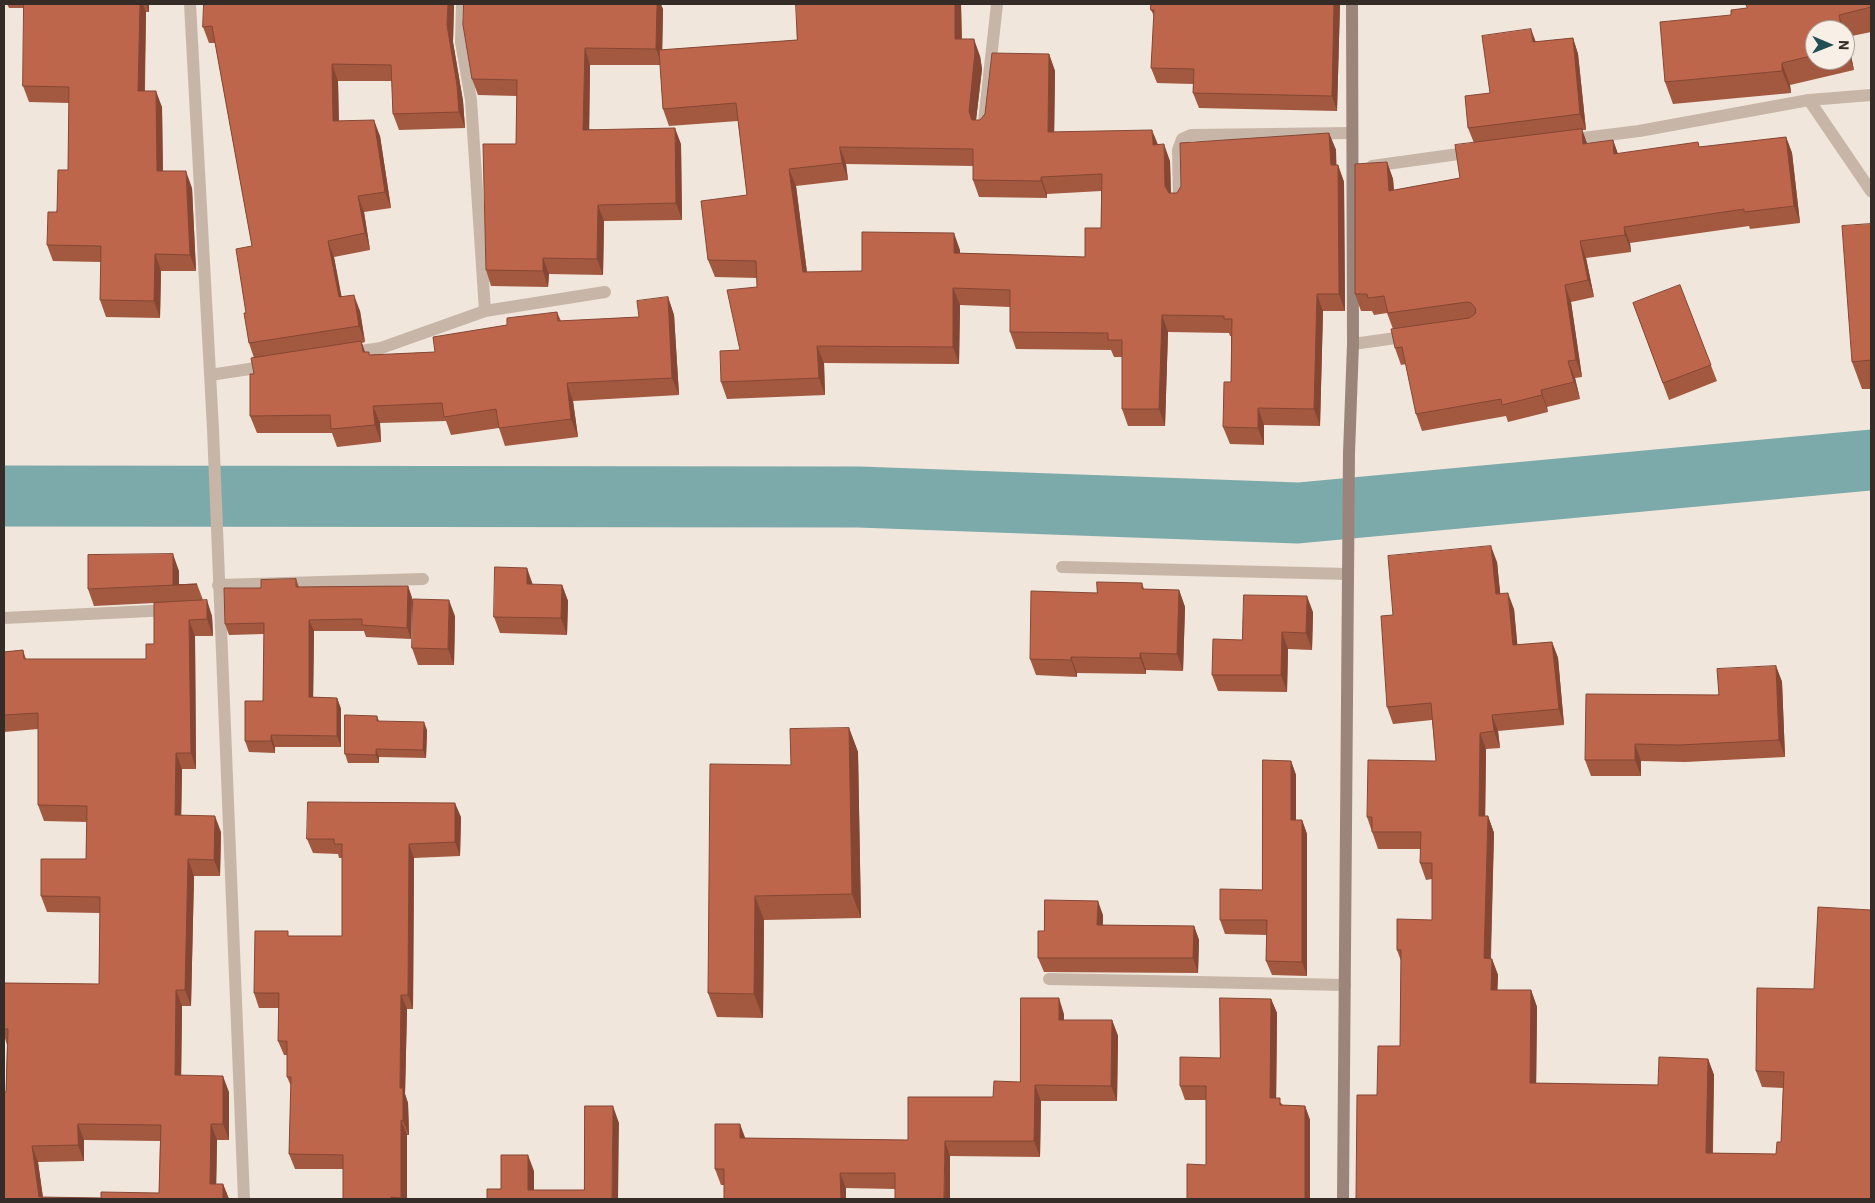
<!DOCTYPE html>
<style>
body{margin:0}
#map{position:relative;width:1875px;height:1203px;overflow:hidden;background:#f0e6db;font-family:"IBM Plex Sans",sans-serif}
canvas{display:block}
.frame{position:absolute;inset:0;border:5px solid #352c28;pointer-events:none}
.north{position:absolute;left:1805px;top:20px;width:50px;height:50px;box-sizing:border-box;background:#f8f0e7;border:1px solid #aaa29b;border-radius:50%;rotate:91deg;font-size:14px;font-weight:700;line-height:20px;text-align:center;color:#352c28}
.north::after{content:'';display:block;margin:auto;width:18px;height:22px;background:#205053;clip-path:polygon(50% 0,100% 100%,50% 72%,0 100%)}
</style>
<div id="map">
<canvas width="1875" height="1203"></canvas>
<div class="frame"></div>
<div class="north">N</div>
</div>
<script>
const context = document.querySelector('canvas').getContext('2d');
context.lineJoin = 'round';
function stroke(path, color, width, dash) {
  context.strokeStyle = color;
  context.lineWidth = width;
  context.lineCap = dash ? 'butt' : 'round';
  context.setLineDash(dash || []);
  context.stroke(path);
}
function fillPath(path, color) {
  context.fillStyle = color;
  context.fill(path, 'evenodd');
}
stroke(new Path2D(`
 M4 496 859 497 1298 513 1871 460`), '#7caaab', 61);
stroke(new Path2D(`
 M1809 100 1871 191
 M218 585 423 579`), '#c7b6a8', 12);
stroke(new Path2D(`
 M190 4 213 429 244 1199
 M462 4 461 42 471 100 485 311
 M983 130 997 4
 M1567 140 1639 131 1809 100 1871 95
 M1372 166 1473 152
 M1179 203 1178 150 1182 139 1191 135 1352 133
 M1353 344 1410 336
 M348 353 381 348 485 311 605 292
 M210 375 269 366
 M1062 567 1348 574
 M4 618 171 610
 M1049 979 1345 985`), '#c7b6a8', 12);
stroke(new Path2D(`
 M1343 1199 1349 453 1353 344 1352 4`), '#9b857a', 12);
fillPath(new Path2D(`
 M7 4H149V12H146L145 91 162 107 163 171 192 188 196 271H161L160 318 106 317 100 300 101 262 53 261 47 245 68 170 69 103 29 102 23 86 24 8H9Z
 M204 4H454L453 42 463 101 465 128 399 130 393 114 392 81H338L339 121 380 136 391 208 364 212 370 250 334 257 341 297 360 311 365 342 362 343 365 352 370 355 435 352 507 325 557 312 561 321 639 317 668 297 674 315 679 395 573 401 578 437 505 446 499 428 451 435 446 421 380 423 381 442 337 447 332 433H257L250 416 254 374V358L249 343 246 313 252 246 215 43H209L203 27Z
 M961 4 962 39 980 56 982 69 976 120H980L1049 54 1055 71 1054 132 1158 145 1170 161 1171 193H1177L1329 133 1336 150V165H1338L1344 182 1345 311H1323L1320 426 1264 425V445L1230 444 1223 427 1231 382V336H1230L1229 333 1168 332 1165 426H1128L1122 409V357H1114L1111 350 1016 349 1010 332V307L960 305 959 364 824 363 825 395 727 399 721 382 740 350 757 287V278L715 277 708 260 747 195 738 121 669 126 663 109 660 65H590L589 129 681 144 682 220 604 221 603 275 549 274 548 287 491 286 486 270 516 144 517 96 478 95 472 79 663 9 662 50 797 40ZM846 164 973 166V180L979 197 1047 198V194L1101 191V228L1085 257 960 253V250L862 271 807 272 796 186 848 180Z
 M1340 4 1337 111 1199 108 1193 93V84L1157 83 1151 68 1154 16 1151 10Z
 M1871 4V32L1847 37 1854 70 1790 85 1791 93 1673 104 1665 82 1731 15 1747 8ZM1815 30H1845V60H1815Z
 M1573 38 1578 54 1586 130H1582L1587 144 1613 140 1618 154 1700 147 1786 137 1792 153 1800 223 1750 229 1749 226 1630 243 1631 252 1586 258 1594 297 1571 302 1582 377 1575 378 1580 399 1547 407 1548 412 1508 422 1506 416 1422 431 1416 414 1406 364 1401 365 1395 348 1393 329 1387 313 1374 315 1372 311H1361L1355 294 1387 162 1393 179 1394 190 1460 178 1474 143 1468 128 1490 93 1535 42Z
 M1871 224V389H1862L1852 362Z
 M1680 285 1717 381 1669 400 1633 303Z
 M1497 562 1500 594 1514 609 1517 645 1552 642 1558 658 1564 725 1498 731 1500 748 1486 749 1485 816H1488L1494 833 1491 959H1492L1498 975 1497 990H1531L1537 1007 1536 1083 1658 1085 1708 1059 1714 1075 1713 1153 1776 1154 1781 1142 1783 1088 1762 1087 1756 1071 1757 988 1871 1199 1377 1095 1400 1046 1401 961 1397 950 1432 920V879L1426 880 1420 863 1421 849H1378L1367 817 1436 761 1432 720 1393 724 1387 707 1393 615Z
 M179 571V584H197L203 600 212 616 213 636H195L196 769H182L181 815 221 832 220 876H194L191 1006H182L181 1075 229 1092V1140H217L216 1184H223L229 1199H4L7 1045 4 1035V983L99 984 100 913 47 912 41 896 86 859 87 822 44 821 38 805V729L4 732V650L5 652 23 650 26 659H146L154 644V603L94 606 88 589ZM84 1140 160 1141 159 1193 101 1198 43 1197 38 1162 84 1161Z
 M296 579 299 587 408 586 412 598 411 639 366 637 364 631H314L313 697 337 698 341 709V747H275V753L249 752 245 741 263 701 264 634 229 635 225 624 261 588Z
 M1142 583 1144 589 1179 590 1185 607 1183 671 1146 670V674L1077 673V677L1036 675 1030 659 1097 593Z
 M562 585 568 601 567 635 500 633 494 617Z
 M1313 612 1312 650 1288 649 1287 692 1218 691 1212 675 1242 640Z
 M455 616 454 665H418L412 648Z
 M1776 666 1782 682 1785 757 1685 762 1641 761V776H1591L1585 760Z
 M377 716 379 721 427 730 426 758 379 757V763H348L345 754Z
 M849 728 858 752 861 918 764 920 763 1018 717 1017 708 993 791 765Z
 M1291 761 1296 775V820H1302L1307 834V976L1272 975 1266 961 1267 935 1225 934 1220 920 1262 890Z
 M461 817 460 856 414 858 413 1009H407L405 1094 408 1103 409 1135H407V1199H343V1169H295L289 1154 291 1086 287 1077V1055H284L278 1041 279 1008H259L254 993 289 936H342V858H339L338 854 313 853 307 839Z
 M1103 915V925L1194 926 1199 940 1198 973 1044 972 1038 958 1044 931Z
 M1271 999 1277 1013 1276 1098 1283 1105 1305 1106 1310 1120 1206 1165V1100H1185L1180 1086 1220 1058Z
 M1064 1014V1020H1112L1118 1036 1117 1101H1041L1040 1157 950 1156 895 1189 846 1188V1199H724V1185H721L715 1169 745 1138 908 1140 993 1097 1020 1082Z`), '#a35840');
fillPath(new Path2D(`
 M140 4H143L146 12 144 107 138 91Z
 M146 4H149V12Z
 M448 4H454L453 42 463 101 465 128 459 112 447 25Z
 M657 4H661L663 9 662 65 656 49Z
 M955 4H961L962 57 955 39Z
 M1334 4H1340L1337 111 1332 96Z
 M1839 15 1844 30H1842Z
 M1531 29 1537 45 1533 42Z
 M1845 33 1847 37 1854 70 1846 48 1845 44Z
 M1573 38 1578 54 1586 130 1580 114Z
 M974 39 980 56 982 69 975 129 969 112Z
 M585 48 590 65 589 146 583 130Z
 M1049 54 1055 71 1054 149 1048 132Z
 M1782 63 1790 85 1791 93 1782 71Z
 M332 64 338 81 339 138 333 121Z
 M156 91 162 107 163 187 157 171Z
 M374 120 380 136 391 208 385 192Z
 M675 128 681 144 682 220 676 203Z
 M1582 129 1588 146 1583 144Z
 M1152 130 1159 147 1153 145Z
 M1329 133 1336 150 1337 182 1331 165Z
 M1786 137 1792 153 1800 223 1794 206Z
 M1613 140 1619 157 1614 154Z
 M1164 144 1170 161 1171 203 1165 186Z
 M840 147 846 164 848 180 842 163Z
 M1387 162 1393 179 1395 208 1389 191Z
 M1338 165 1344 182 1345 311 1339 294Z
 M789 169 796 186 809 289 803 272Z
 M186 171 192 188 196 271 190 255Z
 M1041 177 1047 194V198L1041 181Z
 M358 196 364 212 370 250 365 233Z
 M598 205 604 221 603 275 597 259Z
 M1624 227 1630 243 1631 252 1625 235Z
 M954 233 960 250V270L954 253Z
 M328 241 334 257 345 314 339 297Z
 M1580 241 1586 258 1594 297 1588 280Z
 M155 254 161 271 160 318 154 301Z
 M543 258 549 274 548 287 543 271Z
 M1565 285 1571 302 1582 377 1576 360Z
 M953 288 960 305 959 364 953 347Z
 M1317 294 1323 311 1320 426 1314 409Z
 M354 295 360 311 365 342 359 326Z
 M668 297 674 315 679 395 672 378Z
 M1162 315 1168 332 1165 426 1159 409Z
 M361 341 367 358 363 352Z
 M817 346 824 363 825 395 819 378Z
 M1568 361 1575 378 1580 399 1574 382Z
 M567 383 573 401 578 437 571 419Z
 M1541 390 1547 407 1548 412 1542 395Z
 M373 406 380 423 381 442 375 425Z
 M1258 408 1264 425V445L1258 428Z
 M1491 546 1497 562 1502 610 1496 594Z
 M173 554 179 571V585H173Z
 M527 568 533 585 527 584Z
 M562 585 568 601 567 635 561 618Z
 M408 586 412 598 411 639 407 628Z
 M1179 590 1185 607 1183 671 1177 654Z
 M1508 593 1514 609 1519 661 1513 645Z
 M1307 596 1313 612 1312 650 1306 633Z
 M207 600 212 616 213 636 207 619Z
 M449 600 455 616 454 665 448 649Z
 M189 620 195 636 196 769 191 753Z
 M309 620 314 631 313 709 309 697Z
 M1282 632 1288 649 1287 692 1281 675Z
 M1552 642 1558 658 1564 725 1559 709Z
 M1140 653 1146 670V674L1140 658Z
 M1071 657 1077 673V677L1071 660Z
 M1776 666 1782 682 1785 757 1779 740Z
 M337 698 341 709V747L337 736Z
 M1492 715 1498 731 1500 748 1494 731Z
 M424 722 427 730 426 758 423 750Z
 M849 728 858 752 861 918 852 894Z
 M1480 733 1486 749 1485 832 1479 816Z
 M271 735 275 747V753L271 741Z
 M1635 744 1641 761V776L1635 760Z
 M376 749 379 757V763L376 755Z
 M176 753 182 769 181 831 175 815Z
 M1291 761 1296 775V834L1291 820Z
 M455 803 461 817 460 856 455 842Z
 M215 816 221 832 220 876 214 860Z
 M1488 816 1494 833 1490 975 1484 958Z
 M1302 820 1307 834V976L1302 962Z
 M409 844 414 858 413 1009 408 995Z
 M188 859 194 876 191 1006 185 990Z
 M755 896 764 920 763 1018 754 994Z
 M1098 901 1103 915V940L1097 925Z
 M1194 926 1199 940 1198 973 1193 958Z
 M1492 959 1498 975 1497 1006 1491 990Z
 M176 990 182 1006 181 1091 175 1075Z
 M1531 990 1537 1007 1536 1099 1530 1083Z
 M401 995 407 1009 405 1094 408 1103 409 1135 403 1121 400 1088Z
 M1059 998 1064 1014V1036L1059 1020Z
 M1271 999 1277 1013 1276 1112 1270 1098Z
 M1112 1020 1118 1036 1117 1101 1111 1086Z
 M1708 1059 1714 1075 1712 1169 1706 1153Z
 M223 1076 229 1092V1140L223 1124Z
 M1035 1085 1041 1101 1040 1157 1034 1141Z
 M613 1106 619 1123 618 1199H612Z
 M1305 1106 1310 1120V1199H1305Z
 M401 1120 407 1135V1199H402L401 1198Z
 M78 1124 84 1140V1161L78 1145Z
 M211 1124 217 1140 216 1199 210 1184Z
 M740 1124 746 1140 740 1138Z
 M945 1141 950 1156V1199H944Z
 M32 1146 38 1162 43 1199 39 1197Z
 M528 1155 534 1171V1199L528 1190Z
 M840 1173 846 1188V1199H841Z
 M223 1184 229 1199H223Z`), '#854734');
const building = new Path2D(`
 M24 4H140L138 91H156L157 171H186L190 255 155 254 154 301 100 300 101 246 47 245 48 212H57L58 170H68L69 87 23 86Z
 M204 4H448L447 25 457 85 459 112 393 114 391 65 332 64 333 121 374 120 385 192 358 196 365 233 328 241 339 297 354 295 359 326 249 343 244 313H246L236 249 252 246 212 26 203 27Z
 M464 4H657L656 49 585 48 583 130 675 128 676 203 598 205 597 259 543 258V271L486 270 483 144H516L517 80 472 79 463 25Z
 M796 4H955V39H974L975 52 969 112 972 120H980L985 114 992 53 1049 54 1048 132 1152 130 1153 145 1164 144 1165 186 1169 193H1177L1181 186 1180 143 1329 133 1331 165H1338L1339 294H1317L1314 409 1258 408V428L1223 427 1224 382H1231L1232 319H1224V316L1162 315 1159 409H1122V340H1108V333L1010 332V290L953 288V347L817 346 819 378 721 382 720 351 740 350 727 290 757 287 756 261 708 260 701 201 747 195 736 103 663 109 659 50 797 40ZM840 147 973 149V180L1041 181V177L1102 174 1101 228H1085V257L954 253V233L862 232V271L803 272 789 169 842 163Z
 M1151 4H1334L1332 96 1193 93 1194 69 1151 68 1154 10H1151Z
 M1746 4H1871V7L1839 15 1842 30H1815V55L1782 63V71L1665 82 1660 22 1731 15V10L1747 8Z
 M1531 29 1533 42 1573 38 1580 114 1468 128 1465 96 1490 93 1482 36Z
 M1582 129 1583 144 1613 140 1614 154 1698 142 1699 147 1786 137 1794 206 1744 212V209L1624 227 1625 235 1580 241 1588 280 1565 285 1576 360 1568 361 1574 382 1541 390 1542 395 1502 405 1501 399 1416 414 1402 347 1395 348 1391 329 1469 318 1475 314 1476 309 1471 303 1467 302 1388 313 1384 296 1368 298 1367 294H1355V164L1387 162 1389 191 1460 178 1455 145Z
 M1871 224V360L1852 362 1842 226Z
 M1680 285 1711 365 1663 383 1633 303Z
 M668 297 672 378 567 383 571 419 499 428 496 409 444 417 442 403 373 406 375 425 331 429 330 415 250 416V374H254L251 358 361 341 363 352H369V355L435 352 433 337 507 325V318L557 312 558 321 639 317 637 301Z
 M1491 546 1496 594 1508 593 1513 645 1552 642 1559 709 1492 715 1494 731 1480 733 1479 816H1488L1484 958 1492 959 1491 990H1531L1530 1083 1658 1085 1659 1057 1708 1059 1706 1153 1776 1154 1777 1142H1781L1784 1072 1756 1071 1757 988 1814 989 1818 907 1871 910V1199H1356L1357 1095H1377L1378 1046H1400L1401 950H1397V919L1432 920V863H1420L1421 832H1372V817H1367L1368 760 1436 761 1431 703 1387 707 1381 616 1393 615 1388 556Z
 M173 554V585L197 584 88 589V555Z
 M495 567 527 568V584L562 585 561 618 494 617Z
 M296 579V587L408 586 407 628 362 625V619L309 620V697L337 698V736L271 735V741H245V701H263L264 623 225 624 224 588H261V580Z
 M1097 582 1142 583V589L1179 590 1177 654 1140 653V658L1071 657V660L1030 659 1031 591 1097 593Z
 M1244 595 1307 596 1306 633 1282 632 1281 675H1212L1213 639 1242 640Z
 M413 599 449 600 448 649 412 648Z
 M207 600V619L189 620 191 753H176L175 815 215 816 214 860 188 859 185 990H176L175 1075 223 1076V1124H211L210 1184H223V1199H4V1092H6L8 1029H4V983L99 984 100 897 41 896V859H86L87 806 38 805V713L4 715V652L23 650 24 659H146V644H154V603ZM78 1124 161 1125 159 1193 101 1192V1198L39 1197 32 1146 78 1145Z
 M1776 666 1779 740 1679 745 1635 744V760H1585L1586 694 1719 695 1717 669Z
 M345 715 377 716V721L424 722 423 750 376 749V755L345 754Z
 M849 728 852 894 755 896 754 994 708 993 710 764 791 765 790 729Z
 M1263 760 1291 761V820H1302V962L1266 961 1267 920H1220V889L1262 890Z
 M308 802 455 803V842L409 844 408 995H401L400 1088H403V1121L401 1120V1198L391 1197V1199H343V1155L289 1154 291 1077H287V1041H278L279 993H254L255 931H288V936H342V844H334V839H307Z
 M1045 900 1098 901 1097 925 1194 926 1193 958H1038V931H1044Z
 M1021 998H1059V1020H1112L1111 1086 1035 1085 1034 1141H945L944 1199H895V1173H840L841 1199H724V1169H715V1124H740V1138L908 1140V1097H993L994 1081 1020 1082Z
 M1220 998 1271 999 1270 1098H1280V1105L1305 1106V1199H1187V1164L1206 1165V1086H1180V1057L1220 1058Z
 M585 1106H613L612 1199H487V1189H501V1155H528V1190H584Z`);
fillPath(building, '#be664b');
stroke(building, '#854734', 1);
</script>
